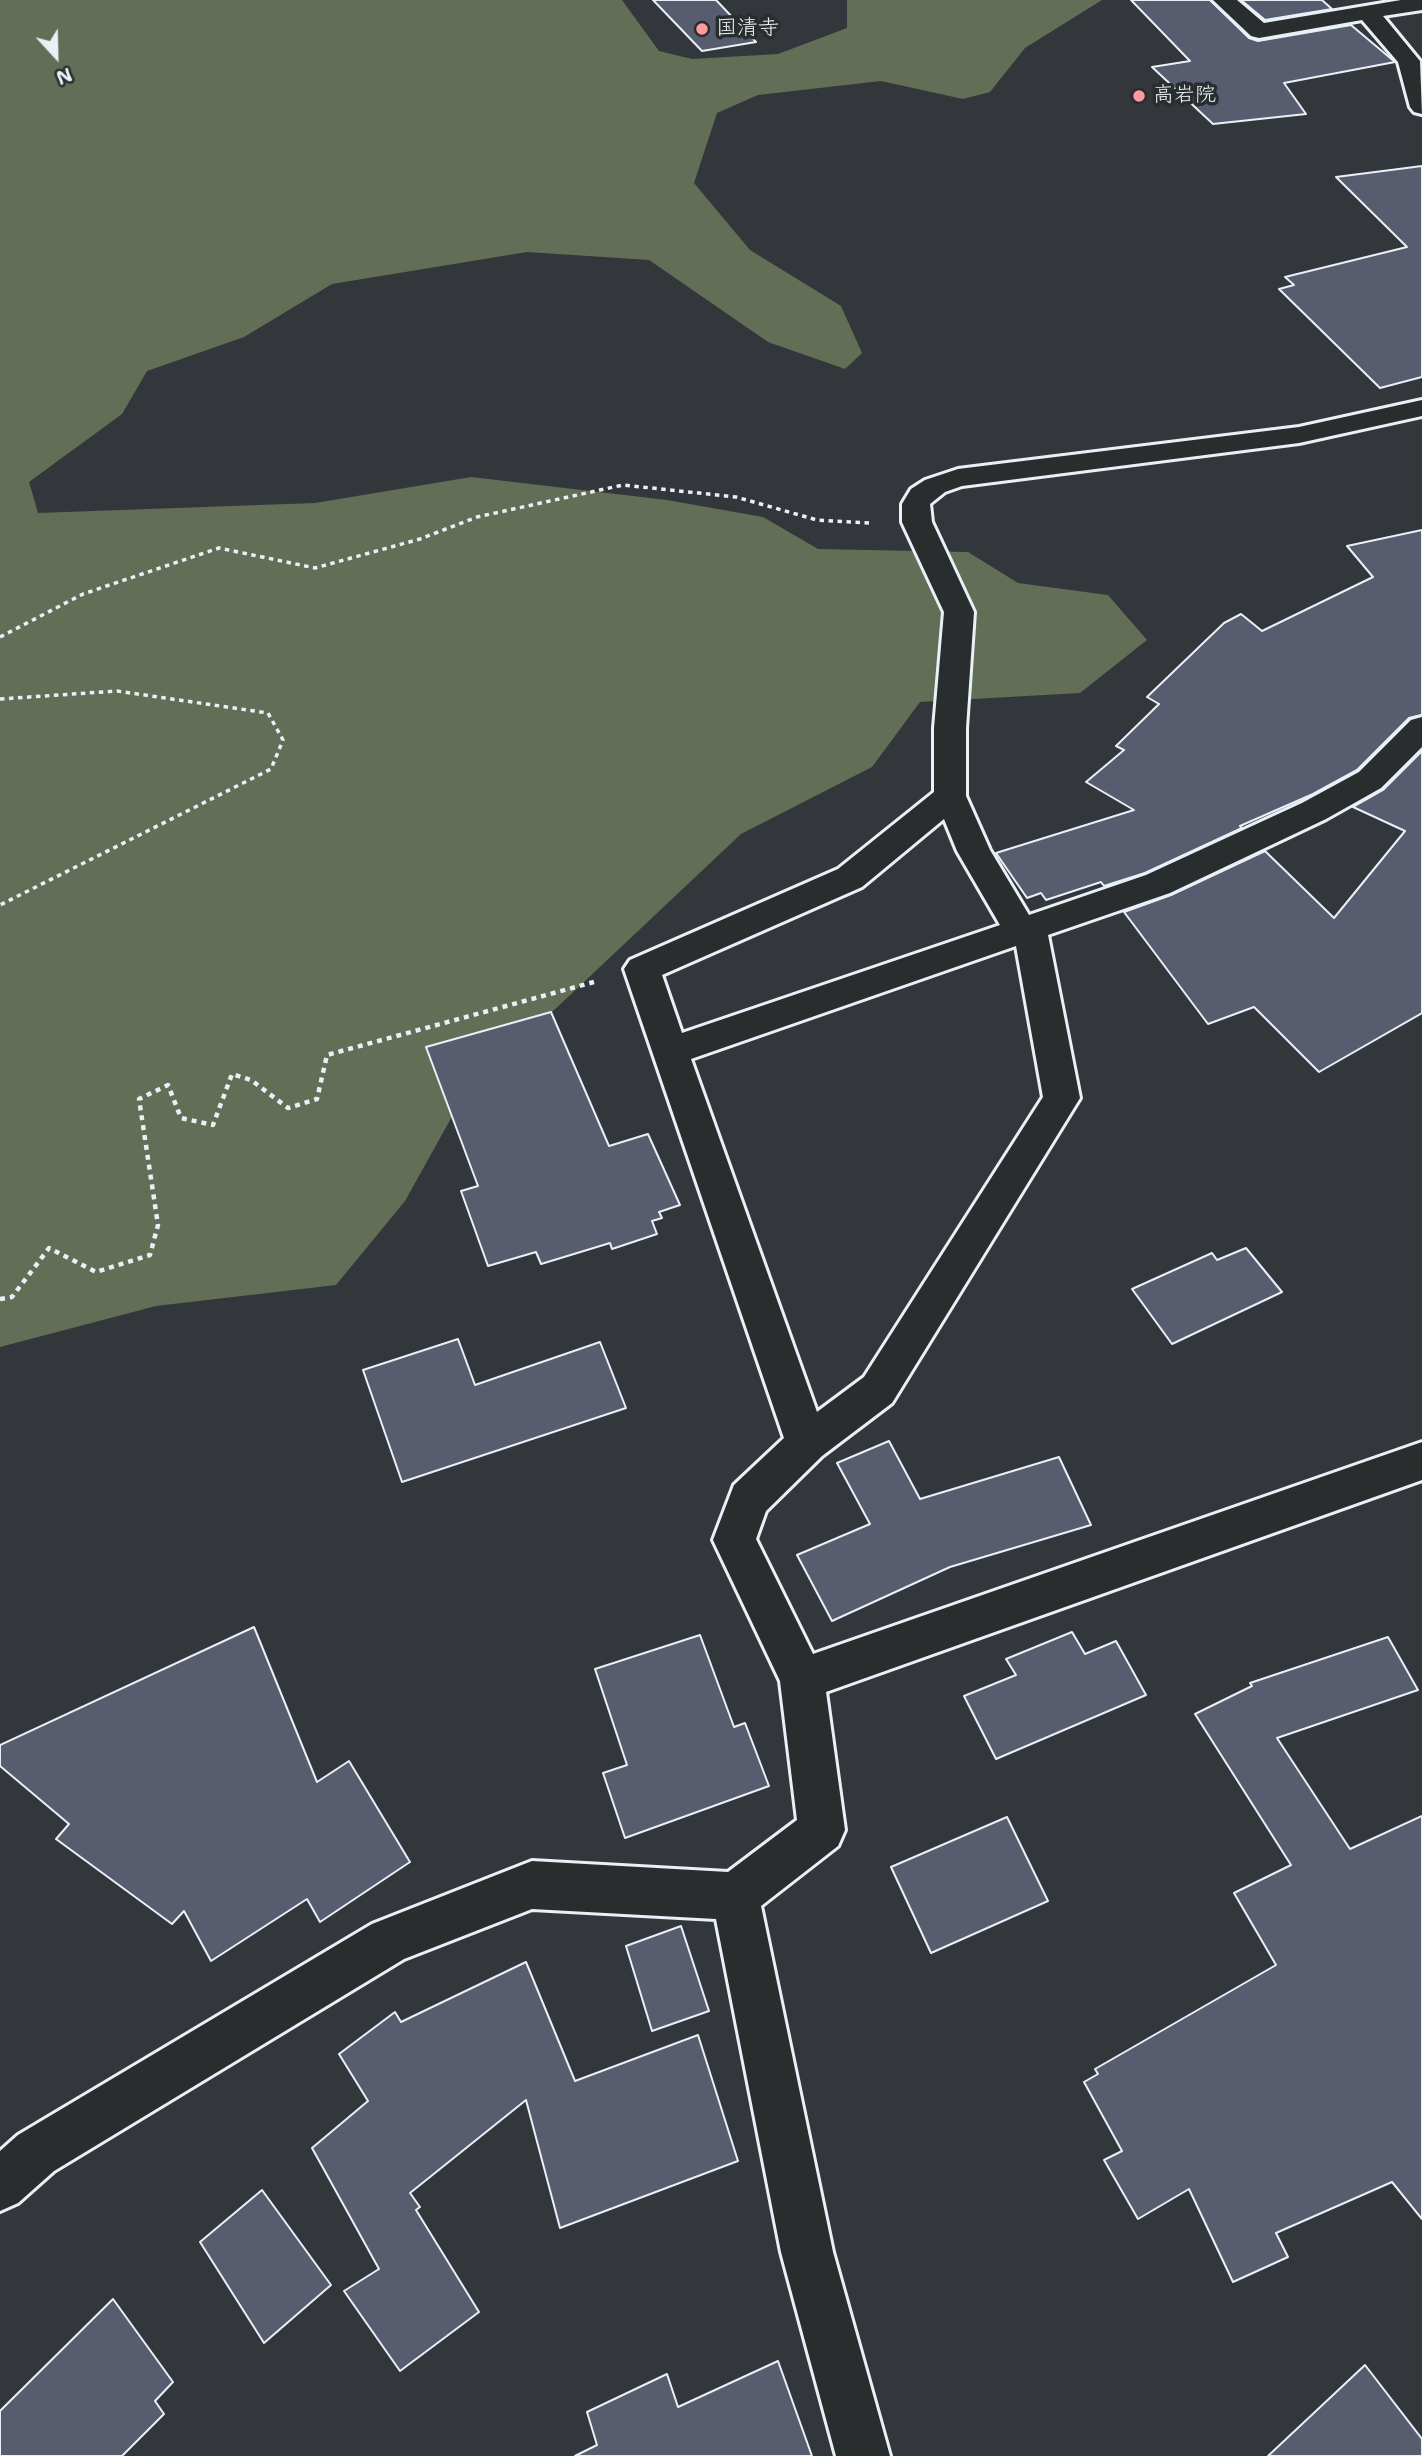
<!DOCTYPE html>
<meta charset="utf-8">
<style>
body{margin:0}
#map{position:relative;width:1422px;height:2456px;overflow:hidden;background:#33373b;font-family:"Shantell Sans",sans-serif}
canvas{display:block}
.north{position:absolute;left:21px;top:21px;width:70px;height:70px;-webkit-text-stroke:5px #2a2d2e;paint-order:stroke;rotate:158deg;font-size:19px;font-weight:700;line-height:28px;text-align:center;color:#e8f1f8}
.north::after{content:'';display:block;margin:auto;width:24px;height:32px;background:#e8f1f8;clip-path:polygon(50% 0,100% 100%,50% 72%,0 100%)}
</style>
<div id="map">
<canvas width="1422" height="2456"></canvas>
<div class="north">N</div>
</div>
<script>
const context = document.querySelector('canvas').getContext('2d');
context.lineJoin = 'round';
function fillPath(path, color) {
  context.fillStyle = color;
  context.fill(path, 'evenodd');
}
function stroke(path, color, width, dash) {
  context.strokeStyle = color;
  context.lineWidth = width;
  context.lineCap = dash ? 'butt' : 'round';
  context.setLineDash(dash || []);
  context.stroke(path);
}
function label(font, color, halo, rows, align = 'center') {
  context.font = font + ' "Shantell Sans","Klee One",sans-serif';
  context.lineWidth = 7;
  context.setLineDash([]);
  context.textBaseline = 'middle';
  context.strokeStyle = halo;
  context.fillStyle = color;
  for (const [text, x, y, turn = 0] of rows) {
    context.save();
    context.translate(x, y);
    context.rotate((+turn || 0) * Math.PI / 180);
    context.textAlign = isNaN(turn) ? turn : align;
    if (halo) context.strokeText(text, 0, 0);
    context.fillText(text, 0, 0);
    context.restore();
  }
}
fillPath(new Path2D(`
 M0 0H622L659 51 692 59 778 54 847 28V0H1102L1025 48 990 92 963 99 881 81 758 95 717 113 694 183 750 250 841 306 862 353 845 369 768 342 649 260 527 252 332 284 244 337 147 371 122 414 29 482 38 513 315 503 471 477 667 500 763 517 818 549 968 552 1018 583 1108 595 1147 640 1080 693 920 702 872 767 741 834 464 1095 405 1201 336 1285 156 1306 0 1347Z`), '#626e55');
const building = new Path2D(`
 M653 0H716L756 42 702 51Z
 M1131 0H1210L1249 38 1258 41 1351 25 1395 62 1284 83 1306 114 1213 124 1152 67 1190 61Z
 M1241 0H1322L1332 9 1265 20Z
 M1422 166V377L1380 388 1279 289 1294 285 1285 277 1407 247 1336 177Z
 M1422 530V715L1409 718 1357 770 1313 794 1240 826 1242 828 1145 873 1104 886 1101 882 1046 900 1041 893 1027 898 996 853 1134 810 1086 782 1124 750 1116 746 1159 704 1147 697 1224 623 1241 614 1262 631 1373 577 1347 546Z
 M1422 751V1013L1319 1072 1254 1007 1208 1024 1124 912 1171 895 1265 851 1334 918 1405 831 1353 807 1383 790Z
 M551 1012 609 1146 648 1134 680 1205 659 1212 662 1218 652 1221 657 1234 612 1249 610 1243 541 1264 536 1252 488 1266 461 1191 478 1186 426 1047Z
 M1246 1248 1282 1292 1172 1344 1132 1289 1212 1253 1217 1260Z
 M458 1339 475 1385 600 1342 626 1408 402 1482 363 1370Z
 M889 1441 920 1499 1059 1457 1091 1525 950 1567 832 1621 797 1555 870 1524 837 1463Z
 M254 1627 317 1782 349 1761 410 1862 320 1922 307 1899 211 1961 184 1911 172 1924 56 1839 69 1824 0 1766V1745Z
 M1072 1632 1085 1654 1116 1641 1146 1695 996 1759 964 1696 1016 1675 1006 1659Z
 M700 1635 734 1727 745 1723 769 1786 625 1838 603 1773 627 1765 595 1669Z
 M1388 1637 1418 1690 1277 1738 1350 1849 1422 1816V2219L1392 2182 1276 2233 1288 2257 1233 2282 1189 2189 1138 2219 1104 2160 1122 2151 1084 2082 1098 2074 1095 2069 1276 1965 1234 1893 1291 1865 1195 1714 1252 1686 1250 1683Z
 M1007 1817 1048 1901 931 1953 891 1867Z
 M681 1926 709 2011 652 2031 626 1946Z
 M526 1962 575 2081 698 2035 738 2161 560 2228 526 2100 410 2193 420 2207 416 2210 479 2312 400 2371 344 2291 379 2269 312 2148 368 2101 339 2054 395 2012 401 2022Z
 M262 2190 331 2285 264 2343 200 2242Z
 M113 2299 173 2382 155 2401 164 2414 122 2456H0V2411Z
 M778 2361 812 2456H575L597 2445 587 2412 667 2374 678 2407Z
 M1365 2365 1422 2439V2456H1268Z`);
fillPath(building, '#575d6e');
stroke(building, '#e8f1f8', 2);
const minor = new Path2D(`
 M1213 0H1237L1264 23 1401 0H1422V10L1383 16 1420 61 1422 114 1414 112 1410 107 1398 62 1362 20 1259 38 1251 36Z
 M1422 400V416L1299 443 962 486 945 492 930 504 932 522 974 612 966 728V796L990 850 1029 915 1146 875 1302 803 1359 772 1411 720 1422 717V747L1381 788 1326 819 1170 893 1048 935 1080 1098 892 1403 822 1456 766 1511 756 1539 813 1654 1422 1442V1480L826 1692 845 1830 838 1846 761 1906 833 2252 890 2456H836L781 2252 716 1919 532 1909 404 1959 54 2171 18 2203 0 2211V2151L18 2135 372 1924 532 1861 728 1872 797 1820 780 1681 713 1540 734 1485 784 1438 624 969 630 960 838 869 934 792V728L944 612 902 522V504L911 489 925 480 958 469 1299 427ZM944 819 957 851 1000 925 682 1033 662 975 862 887ZM1016 946 1043 1097 864 1377 817 1412 691 1059Z`);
stroke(minor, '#e8f1f8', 6);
stroke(new Path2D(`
 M0 637 83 594 219 548 315 568 420 539 477 517 623 485 736 497 817 520 870 523
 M0 699 117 691 268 713 283 740 271 769 0 905`), '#e8f1f8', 3.5, [4.5, 4.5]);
stroke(new Path2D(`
 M0 1299 12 1297 49 1248 96 1272 150 1255 158 1225 139 1099 168 1085 181 1118 213 1125 232 1074 251 1080 288 1108 317 1099 327 1055 594 982`), '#e8f1f8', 4.5, [5, 5]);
fillPath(minor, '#2a2d2e');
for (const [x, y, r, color] of [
 [702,29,7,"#ff9aa2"],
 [1139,96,7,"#ff9aa2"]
]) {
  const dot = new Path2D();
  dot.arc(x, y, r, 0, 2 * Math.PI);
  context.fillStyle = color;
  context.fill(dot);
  stroke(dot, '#2a2d2e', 2.5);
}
label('21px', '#e8f1f8', '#2a2d2e', [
 ["国清寺",716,29],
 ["高岩院",1153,96]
], 'left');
</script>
